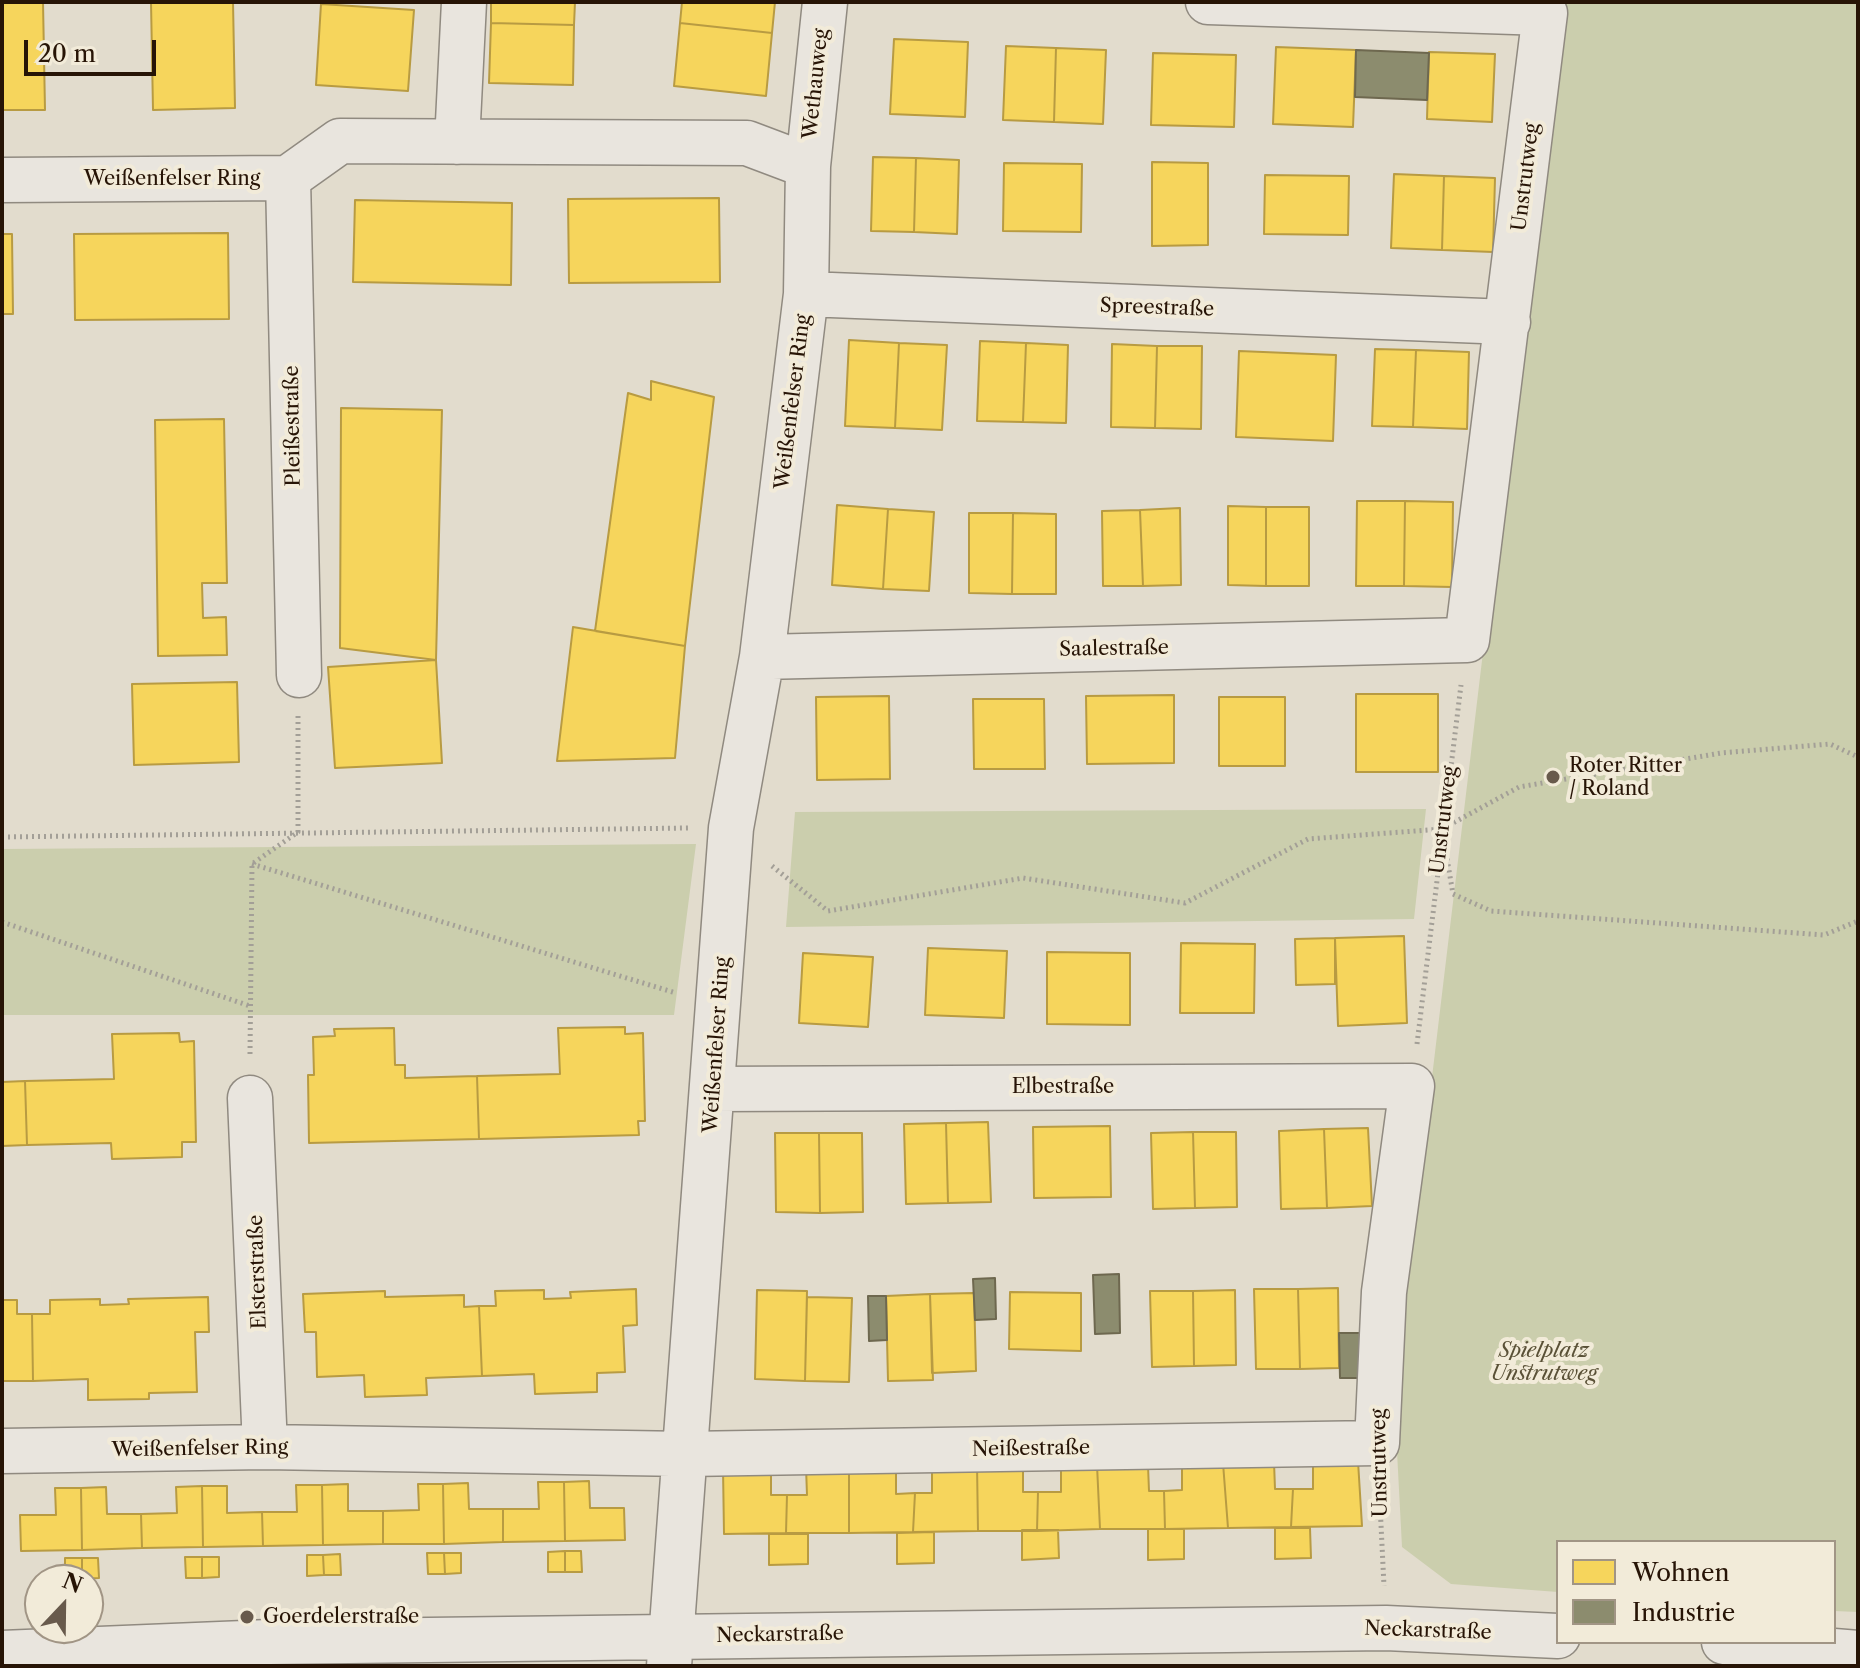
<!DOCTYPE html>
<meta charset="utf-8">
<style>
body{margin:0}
#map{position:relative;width:1860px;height:1668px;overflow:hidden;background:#e2dccd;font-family:"Libre Caslon Text",serif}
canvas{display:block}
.frame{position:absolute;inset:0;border:4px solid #271406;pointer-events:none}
.legend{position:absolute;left:1556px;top:1540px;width:280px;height:104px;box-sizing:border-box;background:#f2ebd9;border:2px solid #a19585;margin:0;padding:10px 14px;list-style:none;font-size:24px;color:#271406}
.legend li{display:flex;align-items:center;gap:16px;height:40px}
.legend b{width:40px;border:2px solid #a19585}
.north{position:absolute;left:24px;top:1564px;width:80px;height:80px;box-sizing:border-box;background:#f2ebd9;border:2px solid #a19585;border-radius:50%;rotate:22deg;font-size:22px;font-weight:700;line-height:32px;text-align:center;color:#271406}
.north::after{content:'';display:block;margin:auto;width:28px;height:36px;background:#685a4c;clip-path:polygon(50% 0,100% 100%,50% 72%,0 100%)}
.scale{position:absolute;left:24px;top:40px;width:132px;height:36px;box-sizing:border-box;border:4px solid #271406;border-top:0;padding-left:10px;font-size:24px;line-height:28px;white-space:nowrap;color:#271406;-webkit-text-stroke:6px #f2ebd9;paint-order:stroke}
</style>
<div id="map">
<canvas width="1860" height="1668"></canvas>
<div class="frame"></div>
<ul class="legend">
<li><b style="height:22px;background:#f6d55c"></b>Wohnen</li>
<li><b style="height:22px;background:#8c8c6e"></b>Industrie</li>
</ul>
<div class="north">N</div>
<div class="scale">20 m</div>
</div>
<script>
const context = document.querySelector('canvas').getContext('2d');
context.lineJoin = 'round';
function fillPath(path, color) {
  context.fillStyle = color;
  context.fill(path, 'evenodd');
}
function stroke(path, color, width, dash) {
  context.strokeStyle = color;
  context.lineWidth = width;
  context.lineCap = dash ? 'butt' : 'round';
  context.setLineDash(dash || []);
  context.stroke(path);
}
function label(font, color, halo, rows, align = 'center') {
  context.font = font + ' "Libre Caslon Text",serif';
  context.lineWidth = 8;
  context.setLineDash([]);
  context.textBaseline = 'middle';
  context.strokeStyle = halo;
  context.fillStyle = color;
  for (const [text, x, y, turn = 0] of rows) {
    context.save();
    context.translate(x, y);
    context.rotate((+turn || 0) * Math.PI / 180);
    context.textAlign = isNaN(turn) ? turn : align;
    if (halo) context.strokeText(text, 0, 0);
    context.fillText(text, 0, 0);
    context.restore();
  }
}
fillPath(new Path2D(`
 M1561 2H1858V1612L1834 1611V1542H1558V1592L1451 1584 1402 1547 1394 1394Z
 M1426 809 1414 919 786 927 795 812Z
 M696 844 674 1015H2V849Z`), '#cbcead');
const homes = new Path2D(`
 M2 2H43L45 110H2Z
 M151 2H233L235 108 153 110Z
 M491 2H575L574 25 491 23Z
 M682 2H775L772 33 680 23Z
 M321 4 414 10 408 91 316 85Z
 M491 23 574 25 573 85 489 83Z
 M680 23 772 33 766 96 674 86Z
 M894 39 968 42 965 117 890 114Z
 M1006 46 1056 48 1054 122 1003 120Z
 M1276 47 1356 50 1353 127 1273 124Z
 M1056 48 1106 50 1103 124 1054 122Z
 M1429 52 1495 54 1492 122 1427 119Z
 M1153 53 1236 55 1234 127 1151 125Z
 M873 157 916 158 914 232 871 231Z
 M916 158 959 160 957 234 914 232Z
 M1152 162 1208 163V245L1152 246Z
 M1004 163 1082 164 1081 232 1003 231Z
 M1394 174 1444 176 1442 250 1391 248Z
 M1265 175 1349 176 1348 235 1264 234Z
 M1444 176 1495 178 1493 252 1442 250Z
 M719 198 720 282 569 283 568 199Z
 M355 200 512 203 511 285 353 282Z
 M228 233 229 319 75 320 74 234Z
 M2 234H12L13 314H2Z
 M849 340 899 343 895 428 845 426Z
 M980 341 1026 343 1023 422 977 421Z
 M899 343 947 345 942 430 895 428Z
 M1026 343 1068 345 1066 423 1023 422Z
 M1112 344 1157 346 1155 428 1111 427Z
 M1157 346H1202L1201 429 1155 428Z
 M1375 349 1416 350 1413 427 1372 426Z
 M1416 350 1469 352 1467 429 1413 427Z
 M1239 351 1336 355 1333 441 1236 437Z
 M651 381 714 397 685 646 595 631 628 393 651 400Z
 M341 408 442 410 436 660 340 648Z
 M224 419 227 583H202L203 618 226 617 227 655 158 656 155 420Z
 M1357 501H1405L1404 586H1356Z
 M1405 501 1453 502 1452 587 1404 586Z
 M837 505 888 509 883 589 832 585Z
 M1228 506 1266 507V586L1228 585Z
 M1266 507H1309V586H1266Z
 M1180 508 1181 585 1143 586 1140 510Z
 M888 509 934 512 929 591 883 589Z
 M1140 510 1143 586H1103L1102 511Z
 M969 513H1013L1012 594 969 593Z
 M1013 513 1056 514V594H1012Z
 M573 627 685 646 675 758 557 761Z
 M436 660 442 763 335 768 328 667Z
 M237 682 239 762 134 765 132 684Z
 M1356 694H1438V772H1356Z
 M1174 695V763L1087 764 1086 696Z
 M889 696 890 779 817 780 816 697Z
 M1219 697H1285V766H1219Z
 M973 699H1044L1045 769H974Z
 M1404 936 1407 1023 1338 1026 1335 938Z
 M1335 938V984L1296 985 1295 939Z
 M1181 943 1255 944 1254 1013H1180Z
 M928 948 1007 951 1004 1018 925 1015Z
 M1047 952 1130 953V1025L1047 1024Z
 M803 953 873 957 868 1027 799 1023Z
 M625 1027V1034L643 1033 645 1121H638L639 1135 479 1139 477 1076 560 1074 558 1028Z
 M394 1028 395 1065H405V1078L477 1076 479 1139 309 1143 308 1075H314L313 1037 335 1036 334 1029Z
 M179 1033 180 1042 194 1041 196 1142H182V1157L112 1159 111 1143 27 1145 25 1081 114 1079 112 1034Z
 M25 1081 27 1145 2 1146V1082Z
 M988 1122 991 1202 948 1203 946 1123Z
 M946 1123 948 1203 906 1204 904 1124Z
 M1110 1126 1111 1197 1034 1198 1033 1127Z
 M1368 1128 1372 1206 1327 1208 1324 1129Z
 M1324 1129 1327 1208 1281 1209 1279 1131Z
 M1193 1132 1195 1208 1153 1209 1151 1133Z
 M1193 1132H1236L1237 1207 1195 1208Z
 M775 1133H819L820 1213 776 1212Z
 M819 1133H862L863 1212 820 1213Z
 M1338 1288 1339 1368 1300 1369 1298 1289Z
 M636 1289 637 1325 623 1326 625 1372 597 1373V1392L535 1394 534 1374 482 1376 479 1306H496L495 1291 544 1290V1299L571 1298 570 1292Z
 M1254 1289H1298L1300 1369H1256Z
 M757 1290 807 1291 805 1381 755 1379Z
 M1235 1290 1236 1365 1194 1366 1193 1291Z
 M385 1291V1297L464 1295V1307L479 1306 482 1376 426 1378 427 1395 365 1397 364 1375 317 1377 316 1332H305L303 1294Z
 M1150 1291H1193L1194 1366 1152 1367Z
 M1010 1292 1081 1293V1351L1009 1349Z
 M974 1293 976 1371 932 1373 930 1294Z
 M930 1294 933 1380 888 1381 886 1296Z
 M208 1297 209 1332H195L197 1392 149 1393V1399L88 1400V1379L33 1381 32 1314H50V1300L100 1299V1305L129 1304 128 1299Z
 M807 1297 852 1298 849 1382 805 1381Z
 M2 1300H17V1314H32L33 1381H2Z
 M1358 1461 1362 1526 1291 1527 1293 1489H1313V1462Z
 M1274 1462 1275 1489H1293L1291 1527 1228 1528 1223 1463Z
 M1023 1463V1492H1038L1037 1531H978L977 1464Z
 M1182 1463H1223L1228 1528 1165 1529 1164 1491 1182 1490Z
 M977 1464 978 1531 913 1532 915 1493H932V1465Z
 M1097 1465 1100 1529 1037 1531 1038 1492H1061V1466Z
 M1097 1465H1148L1149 1491H1164L1165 1529H1100Z
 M896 1466V1494L915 1493 913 1532 849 1533V1467Z
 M771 1467V1495H787L786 1533 724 1534 723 1468Z
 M806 1467H849V1533H786L787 1495H807Z
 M589 1481 590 1508H624L625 1540 565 1541 564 1482Z
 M538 1482H564L565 1541 503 1542V1509H539Z
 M468 1483 469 1509H503V1542L444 1544 443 1484Z
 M348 1484V1511H383V1544L323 1545 322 1485Z
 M418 1484H443L444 1544H383V1511L419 1510Z
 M296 1485H322L323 1545 263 1546 262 1512H297Z
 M202 1486H227V1513L262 1512 263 1546 203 1547Z
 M202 1486 203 1547 142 1548 141 1514 177 1513 176 1487Z
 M106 1487 107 1514H141L142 1548 82 1550 81 1488Z
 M55 1488H81L82 1550 21 1551 20 1515H56Z
 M1275 1528H1310L1311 1558 1275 1559Z
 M1148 1529H1184V1559L1148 1560Z
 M1022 1530H1058L1059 1558 1022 1560Z
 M934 1532V1563L897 1564V1533Z
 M769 1534H808V1564L769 1565Z
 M565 1551V1572H548V1552Z
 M565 1551H581L582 1572H565Z
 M427 1553H444L445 1574H428Z
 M444 1553H461V1573L445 1574Z
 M340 1554 341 1575H324L323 1555Z
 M307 1555H323L324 1575 307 1576Z
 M185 1557H202V1578H186Z
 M202 1557H219V1577L202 1578Z
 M65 1558H82V1579H65Z
 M82 1558H98L99 1578 82 1579Z`);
fillPath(homes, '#f6d55c');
stroke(homes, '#b89b42', 2);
const industry = new Path2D(`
 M1356 50 1429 53 1427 100 1355 97Z
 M1119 1274 1120 1333 1095 1334 1093 1275Z
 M995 1278 996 1319 975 1320 973 1279Z
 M868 1296H886L887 1340 869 1341Z
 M1339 1333H1363V1378H1340Z`);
fillPath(industry, '#8c8c6e');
stroke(industry, '#6e684f', 2);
const street = new Path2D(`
 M457 142 464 2
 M808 166 825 2
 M288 178 299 675
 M2 180 288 178 340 141 747 143 808 166 806 294 762 657 731 828 669 1666
 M806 294 1508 322
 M762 657 1467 640 1545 13 1208 2
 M250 1098 265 1447
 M2 1451 265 1447 686 1454 1377 1443 1384 1292 1412 1086 714 1089
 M1724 1642 1858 1653
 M2 1653 269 1642 1386 1628 1558 1636`);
stroke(street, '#908a80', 47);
stroke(new Path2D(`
 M1442 829 1453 894 1491 911 1824 935 1858 921
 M2 837 689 828
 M252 864 676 993
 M772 866 828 911 1023 878 1185 903 1308 839 1442 829 1519 787 1721 753 1830 744 1858 757
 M2 922 250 1006
 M1417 1044 1461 685
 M250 1054 252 864 298 832V716
 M1379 1484 1384 1586`), '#a39f97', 5, [2, 4]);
stroke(street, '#e9e5de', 44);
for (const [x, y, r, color] of [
 [1553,777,8,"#685a4c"],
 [247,1617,8,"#685a4c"]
]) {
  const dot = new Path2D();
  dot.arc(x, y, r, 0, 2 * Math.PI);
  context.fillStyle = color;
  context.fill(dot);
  stroke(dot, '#f2ebd9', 3);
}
label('20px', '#271406', '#f2ebd9', [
 ["Wethauweg",816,84,-84],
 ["Unstrutweg",1526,177,-83],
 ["Weißenfelser Ring",172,179],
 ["Spreestraße",1157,308,2],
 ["Weißenfelser Ring",793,402,-83],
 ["Pleißestraße",293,426,-91],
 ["Saalestraße",1114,649,-1],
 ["Unstrutweg",1444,820,-83],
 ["Weißenfelser Ring",717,1045,-86],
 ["Elbestraße",1063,1087],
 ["Elsterstraße",258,1272,-92],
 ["Weißenfelser Ring",200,1449,-1],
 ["Neißestraße",1031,1449,-1],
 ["Unstrutweg",1380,1463,-91],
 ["Neckarstraße",1428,1631,2],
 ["Neckarstraße",780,1635,-1]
]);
label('20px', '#271406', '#f2ebd9', [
 ["Roter Ritter",1569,766],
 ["/ Roland",1569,789],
 ["Goerdelerstraße",263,1617]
], 'left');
label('italic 20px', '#5a5137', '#f2ebd9', [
 ["Spielplatz",1544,1351],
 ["Unstrutweg",1544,1374]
]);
</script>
